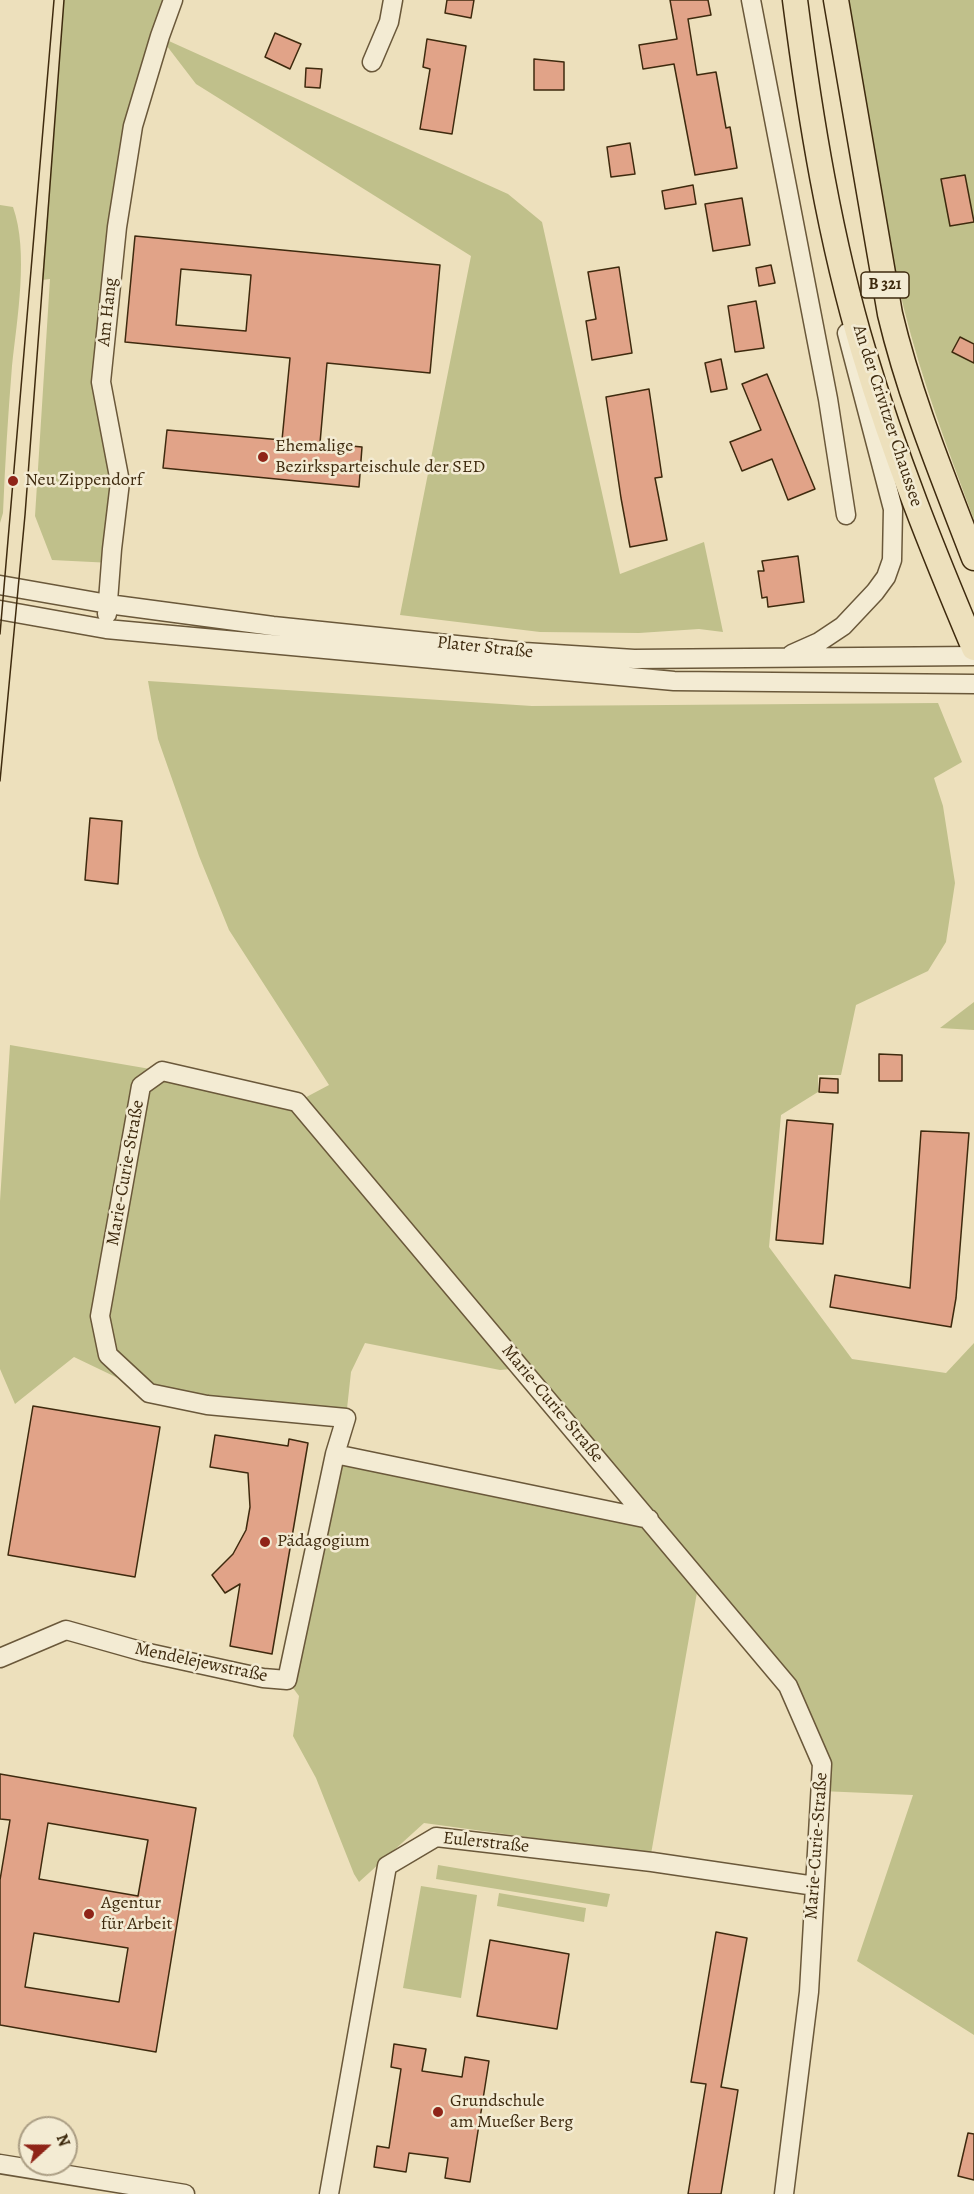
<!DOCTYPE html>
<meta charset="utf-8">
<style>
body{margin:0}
#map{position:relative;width:974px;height:2194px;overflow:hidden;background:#ede0bc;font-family:Alegreya,serif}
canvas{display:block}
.north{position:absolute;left:18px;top:2116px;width:60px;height:60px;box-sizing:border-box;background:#f3ebd3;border:2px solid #ab9e84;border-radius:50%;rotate:69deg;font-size:16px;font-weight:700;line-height:24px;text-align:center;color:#3e2a0e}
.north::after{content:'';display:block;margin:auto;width:21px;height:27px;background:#8f2418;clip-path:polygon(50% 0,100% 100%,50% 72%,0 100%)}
</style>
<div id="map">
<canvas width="974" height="2194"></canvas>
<div class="north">N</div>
</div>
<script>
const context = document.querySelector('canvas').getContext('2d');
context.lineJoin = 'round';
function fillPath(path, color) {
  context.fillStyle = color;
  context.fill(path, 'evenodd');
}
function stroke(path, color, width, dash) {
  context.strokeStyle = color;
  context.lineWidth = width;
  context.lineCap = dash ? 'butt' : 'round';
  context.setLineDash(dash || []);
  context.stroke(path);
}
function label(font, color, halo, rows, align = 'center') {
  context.font = font + ' Alegreya,serif';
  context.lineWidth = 5;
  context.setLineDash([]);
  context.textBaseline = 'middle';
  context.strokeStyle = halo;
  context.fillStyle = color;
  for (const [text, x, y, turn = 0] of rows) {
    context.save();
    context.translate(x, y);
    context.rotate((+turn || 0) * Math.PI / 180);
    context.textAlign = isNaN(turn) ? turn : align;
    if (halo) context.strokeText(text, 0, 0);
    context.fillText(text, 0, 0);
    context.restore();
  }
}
fillPath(new Path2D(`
 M64 0H173L160 37 508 194 542 222 620 574 704 542 723 632 699 629 639 633 540 632 400 615 471 256 196 84 160 37 133 126 101 382 120 482 112 563 52 560 35 516 50 279 42 280Z
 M848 0H974V520C948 450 922 381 904 309 879 207 865 103 848 0Z
 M0 205 13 207C29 252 17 319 12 366 8 415 5 464 3 513L0 523Z
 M148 681 532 706 938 703 962 762 934 778 943 806 955 883 946 942 928 971 856 1005 841 1075H818V1092L781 1115 769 1247 852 1359 946 1373 974 1343V2035L857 1961 913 1795 821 1791 822 1763 788 1686 699 1581 651 1854 424 1823 359 1882 354 1874 316 1778 293 1736 299 1696 287 1680 335 1454 647 1519 522 1368 500 1370 365 1343 351 1372 346 1418 149 1393 74 1357 15 1404 0 1369V1201L10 1045 162 1071 297 1102 329 1085 229 930 199 856 158 739Z
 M974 1002V1030L940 1028Z
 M438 1865 610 1894 607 1907 436 1879Z
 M421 1886 477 1895 461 1998 403 1988Z
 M499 1893 586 1908 584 1922 497 1906Z`), '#c0c08b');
const building = new Path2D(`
 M447 0H474L471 18 445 13Z
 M670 0H708L711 15 688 19 697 75 716 72 726 128 730 127 737 168 695 175 674 64 643 69 639 45 677 39Z
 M275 33 301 44 290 69 265 57Z
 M427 39 466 46 452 134 420 129 430 69 423 67Z
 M534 59 564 62V90H534Z
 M306 68 322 69 320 88 305 87Z
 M630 143 635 174 611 177 607 147Z
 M965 175 974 222 950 226 941 179Z
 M693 185 696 204 665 209 662 191Z
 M742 198 750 245 713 251 705 204Z
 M135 236 440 265 430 373 327 363 320 443 362 447 359 487 163 468 167 430 282 440 290 358 125 342ZM181 269 251 275 246 331 176 325Z
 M771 265 775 283 759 286 756 268Z
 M619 267 632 353 592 360 586 321 596 319 588 272Z
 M756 301 764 348 735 352 728 306Z
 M960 337 974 344V363L952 352Z
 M721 359 727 389 711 392 705 363Z
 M767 374 815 489 788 500 772 459 742 471 730 442 761 430 742 384Z
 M649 389 662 477 655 478 667 540 630 547 621 498 606 397Z
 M798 556 804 602 768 607 767 597 762 598 758 571H764L762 561Z
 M90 818 122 821 118 884 85 880Z
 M879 1054 902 1055V1081H879Z
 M820 1078 838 1079V1093L819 1092Z
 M787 1120 833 1124 823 1244 776 1240Z
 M921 1131 969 1133 956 1298 951 1327 830 1307 835 1275 910 1288Z
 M33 1406 160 1427 135 1577 8 1555Z
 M215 1435 288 1446 289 1439 308 1443 272 1654 230 1646 240 1584 225 1593 212 1575 233 1554 246 1530 250 1507 248 1473 210 1467Z
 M0 1774 196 1808 156 2052 0 2025V1880L10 1820 0 1819ZM48 1823 148 1840 138 1896 39 1879ZM34 1933 128 1948 119 2002 25 1987Z
 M716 1932 747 1938 721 2087 738 2090 721 2194H688L706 2084 691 2082Z
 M490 1940 569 1954 557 2029 477 2016Z
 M394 2044 426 2049 422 2071 462 2077 465 2057 489 2061 470 2182 445 2178 448 2158 409 2153 406 2172 374 2167 377 2146 389 2148 401 2069 391 2067Z
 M968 2133 974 2134V2180L958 2176Z`);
fillPath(building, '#e1a388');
stroke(building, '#3e2a0e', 1.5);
const minor = new Path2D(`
 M751 0 828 399 846 515
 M372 62 389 22 393 0
 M0 585 108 604 273 626 524 652 634 659 974 656
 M0 610 106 629 674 681 974 684
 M107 614 112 549 120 482 101 382 117 227 133 126 160 36 173 0
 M792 654 819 642 843 626 875 592 886 577 892 560 893 509 847 333
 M649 1519 335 1454 346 1418 207 1405 149 1393 108 1355 100 1316 141 1086 162 1071 297 1102 788 1686 822 1764 809 1992 784 2194
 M0 1658 66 1630 144 1652 263 1678 287 1680 335 1454
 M0 2164 185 2194
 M329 2194 387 1866 436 1837 652 1862 815 1886`);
const major = new Path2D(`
 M795 0C810 117 830 240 864 353 894 454 933 551 974 648
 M836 0 890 314C910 398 943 477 974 558`);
stroke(minor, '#6a583a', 21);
stroke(major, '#3e2a0e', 27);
stroke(minor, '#f3ebd3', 18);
stroke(major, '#ede0bc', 24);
stroke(new Path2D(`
 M0 634 54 0
 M0 781 25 515 64 0`), '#3e2a0e', 1.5);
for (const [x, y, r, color] of [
 [263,457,6,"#8f2418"],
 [13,481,6,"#8f2418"],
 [265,1542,6,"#8f2418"],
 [89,1914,6,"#8f2418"],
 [438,2112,6,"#8f2418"]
]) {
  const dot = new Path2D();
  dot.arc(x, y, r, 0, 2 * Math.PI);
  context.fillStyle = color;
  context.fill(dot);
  stroke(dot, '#f3ebd3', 2);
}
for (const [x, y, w] of [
 [885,285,48]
]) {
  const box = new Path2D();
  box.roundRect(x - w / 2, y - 13, w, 26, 4.5);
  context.fillStyle = '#f3ebd3';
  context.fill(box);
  stroke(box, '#3e2a0e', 1.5);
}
label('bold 16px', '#3e2a0e', null, [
 ["B 321",885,285]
]);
label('18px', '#3e2a0e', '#f3ebd3', [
 ["Am Hang",108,312,-84],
 ["An der Crivitzer Chaussee",887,416,72],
 ["Plater Straße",485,648,6],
 ["Marie-Curie-Straße",126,1173,-80],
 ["Marie-Curie-Straße",552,1404,50],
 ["Mendelejewstraße",201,1663,12],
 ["Eulerstraße",486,1843,6],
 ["Marie-Curie-Straße",817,1846,-86]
]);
label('18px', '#3e2a0e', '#f3ebd3', [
 ["Ehemalige",275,447],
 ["Bezirksparteischule der SED",275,468],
 ["Neu Zippendorf",25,481],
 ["Pädagogium",277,1542],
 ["Agentur",101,1904],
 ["für Arbeit",101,1925],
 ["Grundschule",450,2102],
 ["am Mueßer Berg",450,2123]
], 'left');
</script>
